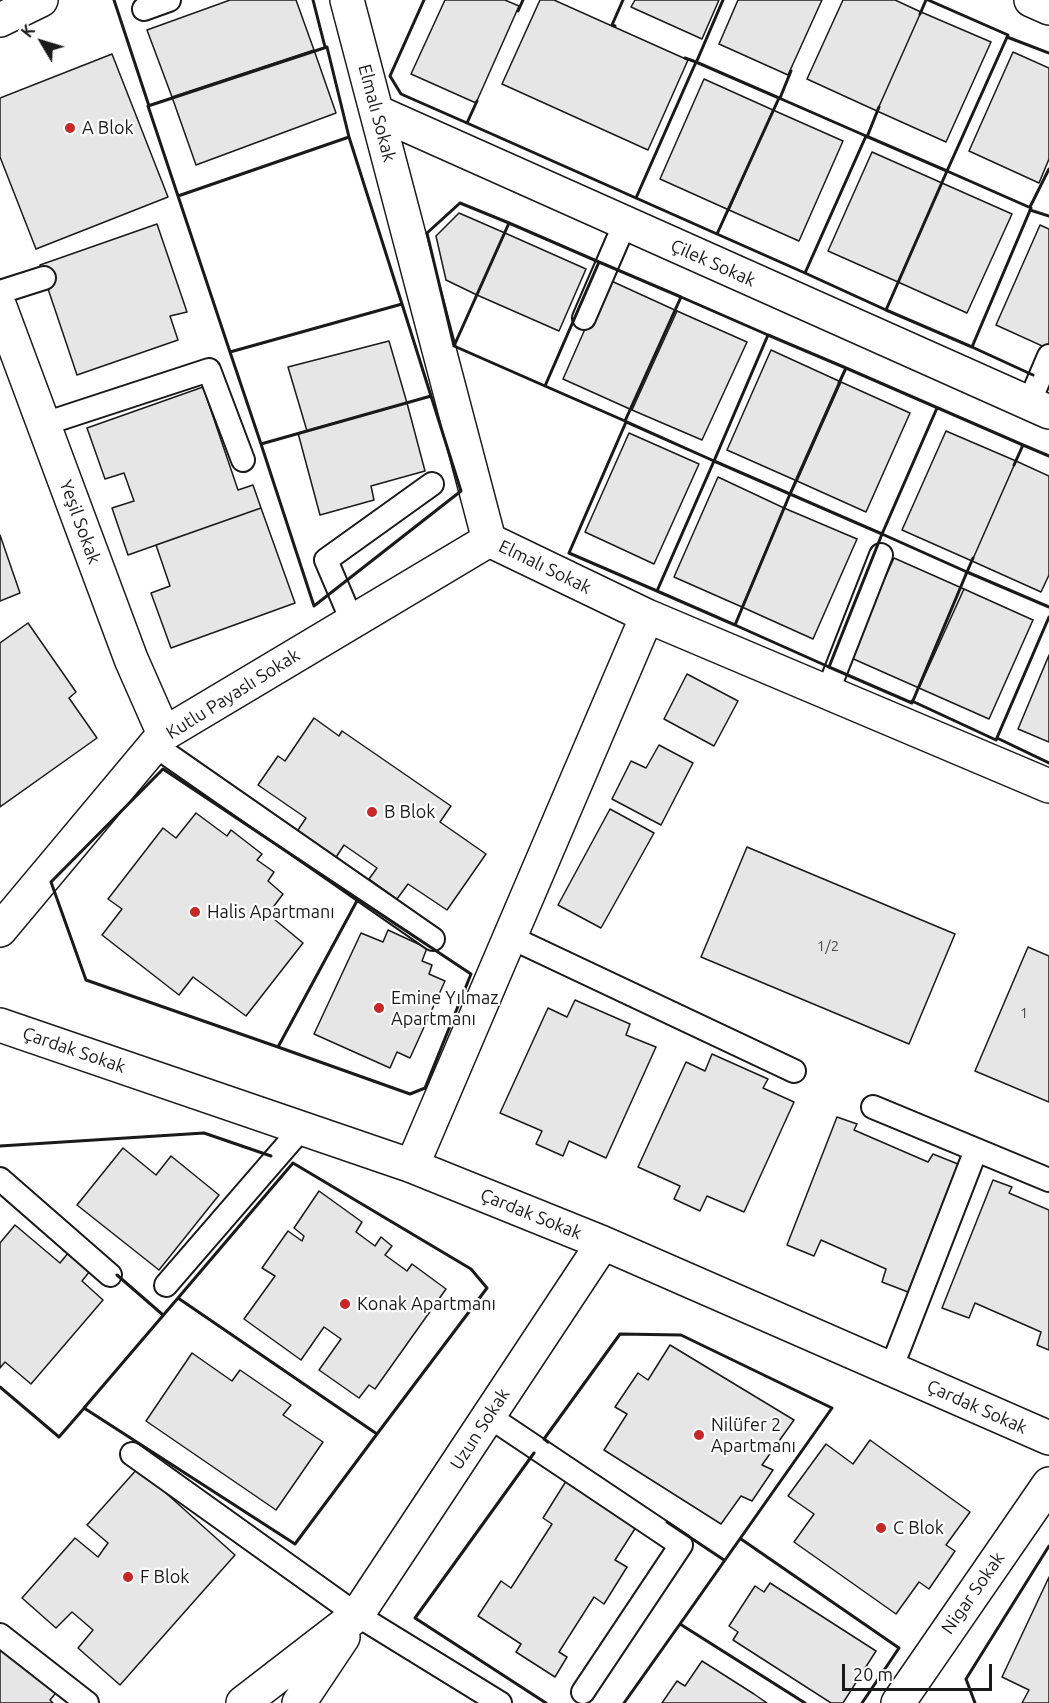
<!DOCTYPE html>
<meta charset="utf-8">
<style>
body{margin:0}
#map{position:relative;width:1049px;height:1703px;overflow:hidden;background:#fff;font-family:Ubuntu,sans-serif}
canvas{display:block}
.north{position:absolute;left:12px;top:12px;width:60px;height:60px;-webkit-text-stroke:4px #fff;paint-order:stroke;rotate:308deg;font-size:16px;font-weight:700;line-height:24px;text-align:center;color:#1a1a1a}
.north::after{content:'';display:block;margin:auto;width:21px;height:27px;background:#1a1a1a;clip-path:polygon(50% 0,100% 100%,50% 72%,0 100%)}
.scale{position:absolute;left:842px;top:1664px;width:150px;height:27px;box-sizing:border-box;border:3px solid #1a1a1a;border-top:0;padding-left:8px;font-size:18px;line-height:21px;white-space:nowrap;color:#1a1a1a;-webkit-text-stroke:4px #fff;paint-order:stroke}
</style>
<div id="map">
<canvas width="1049" height="1703"></canvas>
<div class="north">K</div>
<div class="scale">20 m</div>
</div>
<script>
const context = document.querySelector('canvas').getContext('2d');
context.lineJoin = 'round';
function fillPath(path, color) {
  context.fillStyle = color;
  context.fill(path, 'evenodd');
}
function stroke(path, color, width, dash) {
  context.strokeStyle = color;
  context.lineWidth = width;
  context.lineCap = dash ? 'butt' : 'round';
  context.setLineDash(dash || []);
  context.stroke(path);
}
function label(font, color, halo, rows, align = 'center') {
  context.font = font + ' Ubuntu,sans-serif';
  context.lineWidth = 4.5;
  context.setLineDash([]);
  context.textBaseline = 'middle';
  context.strokeStyle = halo;
  context.fillStyle = color;
  for (const [text, x, y, turn = 0] of rows) {
    context.save();
    context.translate(x, y);
    context.rotate((+turn || 0) * Math.PI / 180);
    context.textAlign = isNaN(turn) ? turn : align;
    if (halo) context.strokeText(text, 0, 0);
    context.fillText(text, 0, 0);
    context.restore();
  }
}
const building = new Path2D(`
 M230 0H296L314 50 172 97 147 30Z
 M445 0H505L519 6 476 103 411 74Z
 M540 0H554L688 60 648 150 502 84Z
 M635 0H719L702 39 631 7Z
 M738 0H822L788 75 719 44Z
 M843 0H895L921 12 877 111 807 79Z
 M921 12 991 42 946 142 877 111Z
 M314 50 336 113 196 165 172 97Z
 M1013 52 1049 68V159L1039 183 969 151Z
 M112 54 168 197 36 249 0 157V98Z
 M704 79 773 110 729 210 660 179Z
 M773 110 843 141 799 241 729 210Z
 M872 152 942 183 898 282 828 251Z
 M942 183 1012 214 967 313 898 282Z
 M459 213 505 233 477 295 446 280 436 236Z
 M157 224 187 312 170 316 178 340 77 375 40 265Z
 M1040 225 1049 229V349L996 325Z
 M505 233 586 269 559 331 477 295Z
 M607 279 677 311 632 410 563 379Z
 M677 311 747 342 702 440 632 410Z
 M389 341 407 403 307 431 288 367Z
 M771 350 841 382 797 481 727 450Z
 M841 382 910 413 866 512 797 481Z
 M203 387 238 490 253 485 261 508 128 555 112 508 134 501 124 473 105 479 87 428Z
 M407 403 425 471 371 486 374 500 320 515 298 433Z
 M946 431 1016 461 972 561 902 530Z
 M629 433 699 464 654 564 585 532Z
 M1016 461 1049 476V575L1041 592 972 561Z
 M718 477 784 508 742 607 674 577Z
 M261 508 295 603 171 648 151 593 170 586 156 545Z
 M784 508 857 539 813 639 742 607Z
 M0 535 20 593 0 601Z
 M894 558 964 589 919 688 849 657Z
 M964 589 1033 620 989 719 919 688Z
 M28 623 76 692 69 698 97 738 0 807V643Z
 M1049 655V742L1018 729Z
 M687 674 738 701 714 746 664 719Z
 M314 718 339 736 342 731 451 806 440 822 486 854 447 910 408 884 397 899 369 879 377 868 344 845 333 862 294 836 306 818 258 785 278 756 285 761Z
 M659 745 693 763 661 825 612 799 631 761 646 768Z
 M610 809 654 833 601 928 558 905Z
 M196 813 227 836 231 830 262 854 257 860 274 872 268 881 283 894 268 914 303 943 246 1016 193 977 179 995 102 935 122 909 108 899 163 828 176 838Z
 M747 847 955 934 909 1044 701 957Z
 M388 930 427 948 422 961 432 965 429 974 445 981 410 1058 397 1052 390 1068 314 1034 361 933 383 942Z
 M1028 947 1049 956V1102L975 1071Z
 M575 1000 630 1024 626 1035 656 1047 606 1158 569 1141 563 1156 536 1144 542 1131 500 1113 548 1008 567 1017Z
 M712 1054 768 1079 763 1088 794 1102 744 1212 707 1196 700 1211 674 1199 680 1186 638 1167 686 1062 705 1071Z
 M837 1117 857 1124 854 1130 928 1162 933 1154 958 1164 908 1292 882 1282 886 1269 821 1240 814 1256 787 1245Z
 M123 1148 156 1175 171 1156 219 1195 159 1270 77 1205Z
 M993 1180 1012 1187 1009 1193 1049 1210V1350L1037 1345 1041 1332 975 1303 969 1318 942 1308Z
 M319 1191 362 1222 356 1232 375 1246 381 1237 392 1246 385 1255 407 1271 412 1264 446 1289 375 1389 369 1385 359 1398 319 1370 341 1339 324 1327 301 1360 244 1319 275 1276 262 1268 288 1231 302 1241 304 1236 294 1228Z
 M15 1225 60 1263 69 1252 90 1271 82 1281 103 1300 31 1384 5 1362 0 1368V1243Z
 M670 1345 794 1420 762 1465 773 1470 752 1501 741 1496 721 1524 604 1450 627 1414 615 1407 638 1373 648 1380Z
 M192 1353 232 1381 240 1370 291 1405 283 1415 323 1442 276 1510 146 1421Z
 M870 1440 970 1512 946 1545 955 1551 929 1589 919 1582 896 1614 794 1542 814 1514 788 1496 826 1444 853 1464Z
 M138 1468 235 1555 120 1685 78 1648 93 1630 72 1612 56 1628 22 1598 75 1538 98 1557 108 1543 87 1525Z
 M568 1478 638 1524 615 1560 627 1567 604 1604 594 1597 559 1652 567 1657 555 1677 516 1652 521 1644 478 1616 501 1581 511 1588 552 1524 543 1518Z
 M1049 1577V1703H1022L1029 1690 1002 1677Z
 M770 1583 876 1651 843 1703H831L733 1640 738 1632 729 1626 755 1586 764 1592Z
 M0 1646 56 1693 50 1700 53 1703H0Z
 M702 1661 754 1694 767 1703H662L677 1681 685 1686Z`);
fillPath(building, '#e6e6e6');
stroke(building, '#1a1a1a', 1.5);
const lane = new Path2D(`
 M144 9 169 0
 M0 292 44 278
 M584 318 625 223
 M1029 403 1049 356
 M44 424 209 370 243 460
 M352 621 326 560 432 484
 M827 693 881 555
 M154 745 433 939
 M510 937 794 1071
 M873 1107 1049 1180
 M0 1179 110 1275
 M166 1285 301 1129
 M891 1369 976 1150
 M490 1417 681 1545 583 1692
 M132 1454 357 1615 500 1703
 M0 1635 87 1703`);
const street = new Path2D(`
 M347 0 489 540 647 616 1049 786
 M1031 0 1049 8
 M377 112 1049 412
 M0 307 131 659 164 734
 M0 930 164 734 489 540
 M0 1025 412 1166 603 1243 1049 1438
 M412 1166 647 616
 M243 1703 357 1615 603 1243
 M299 1703 343 1637
 M898 1703 1049 1484`);
const secondary = new Path2D(`
 M0 20 41 0`);
stroke(lane, '#1a1a1a', 26);
stroke(street, '#1a1a1a', 36);
stroke(secondary, '#1a1a1a', 36);
stroke(lane, '#fff', 22);
stroke(street, '#fff', 33);
stroke(secondary, '#fff', 33);
stroke(new Path2D(`
 M114 0 149 106
 M313 0 325 47
 M424 0 390 76 401 94 467 123
 M928 0 1008 35 947 171
 M518 11 523 0
 M920 14 926 0
 M615 26 612 25 623 0
 M1007 37 1049 53
 M327 47 349 137 178 196 148 106Z
 M696 62 779 98 717 234 636 198Z
 M696 63 723 0
 M779 98 866 136 805 273 717 234Z
 M780 98 791 71
 M477 101 467 123 636 198 696 62 685 58
 M866 136 947 171 886 310 805 273Z
 M349 137 402 304 230 352 178 196Z
 M867 137 879 107
 M947 171 1031 208 972 347 886 310Z
 M460 203 509 223 454 346 427 233Z
 M1030 207 1049 169
 M1030 210 1049 216
 M509 223 599 262 545 386 454 346Z
 M599 262 681 297 625 421 545 386Z
 M681 297 768 335 714 461 625 421Z
 M402 304 431 396 261 444 230 352Z
 M768 335 846 368 790 494 714 461Z
 M973 345 972 347 1033 375
 M839 383 846 368 1023 445 1014 465
 M431 396 461 491 314 606 261 444Z
 M937 408 882 534 967 572 973 558
 M626 422 714 461 657 591 569 553Z
 M1022 447 1023 445 1049 456
 M714 461 790 494 735 625 657 591Z
 M797 479 790 494 882 534 937 408
 M790 494 882 534 829 667 735 625Z
 M882 534 967 572 912 703 829 667Z
 M966 574 967 572 1049 607
 M912 701 996 740 1049 617
 M997 738 1049 763
 M163 769 358 899 278 1047 86 980 51 882Z
 M358 899 471 974 425 1088 410 1094 278 1047Z
 M0 1146 204 1133 271 1156
 M293 1163 471 1269 487 1288 377 1434 178 1298Z
 M117 1275 163 1315 164 1314
 M178 1298 377 1434 295 1544 84 1408Z
 M0 1387 59 1437 86 1406
 M548 1442 544 1439 620 1334 681 1335 832 1408 680 1624 805 1703
 M534 1453 415 1618 546 1703
 M667 1522 724 1560
 M741 1539 899 1648 862 1703
 M624 1703 680 1624
 M975 1703 966 1679 1049 1546`), '#1a1a1a', 3);
for (const [x, y, r, color] of [
 [70,128,6,"#c62828"],
 [372,812,6,"#c62828"],
 [195,912,6,"#c62828"],
 [379,1008,6,"#c62828"],
 [345,1304,6,"#c62828"],
 [699,1435,6,"#c62828"],
 [881,1528,6,"#c62828"],
 [128,1577,6,"#c62828"]
]) {
  const dot = new Path2D();
  dot.arc(x, y, r, 0, 2 * Math.PI);
  context.fillStyle = color;
  context.fill(dot);
  stroke(dot, '#fff', 2);
}
label('15px', '#4d4d4d', null, [
 ["1/2",828,946],
 ["1",1024,1013]
]);
label('18px', '#1a1a1a', '#fff', [
 ["Elmalı Sokak",377,113,75],
 ["Çilek Sokak",713,263,24],
 ["Yeşil Sokak",80,522,70],
 ["Elmalı Sokak",545,567,26],
 ["Kutlu Payaslı Sokak",233,694,-32],
 ["Çardak Sokak",74,1050,19],
 ["Çardak Sokak",531,1214,22],
 ["Çardak Sokak",977,1407,24],
 ["Uzun Sokak",480,1429,-57],
 ["Nigar Sokak",973,1593,-55]
]);
label('18px', '#1a1a1a', '#fff', [
 ["A Blok",82,128],
 ["B Blok",384,812],
 ["Halis Apartmanı",207,912],
 ["Emine Yılmaz",391,998],
 ["Apartmanı",391,1019],
 ["Konak Apartmanı",357,1304],
 ["Nilüfer 2",711,1425],
 ["Apartmanı",711,1446],
 ["C Blok",893,1528],
 ["F Blok",140,1577]
], 'left');
</script>
